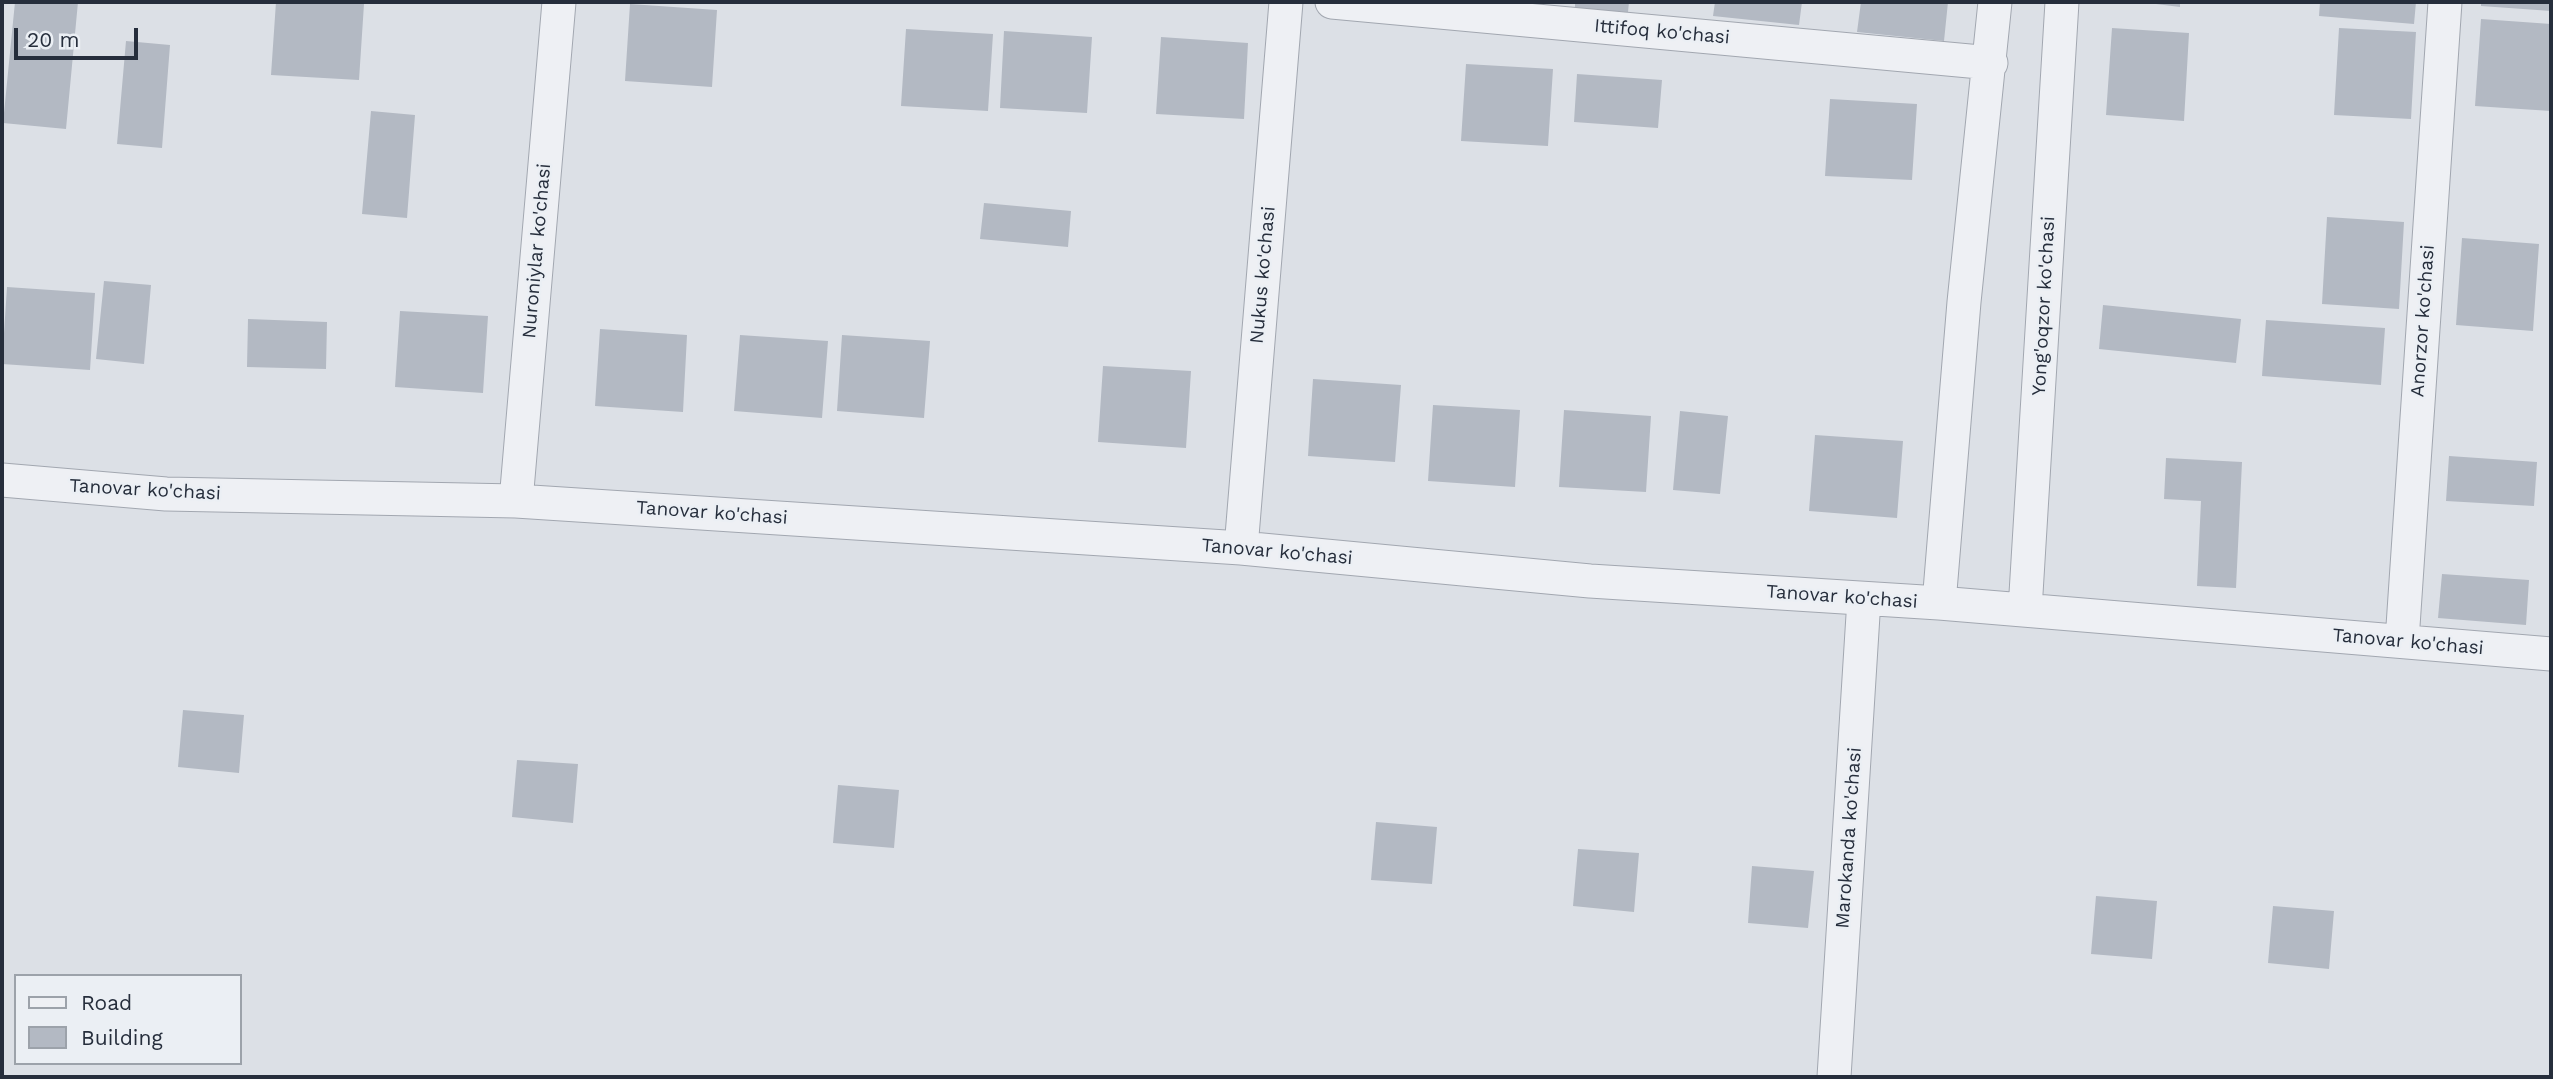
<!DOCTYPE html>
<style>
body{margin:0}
#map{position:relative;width:2553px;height:1079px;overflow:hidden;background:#dce0e6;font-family:"Work Sans",sans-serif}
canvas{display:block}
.frame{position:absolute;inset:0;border:4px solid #262e3c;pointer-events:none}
.legend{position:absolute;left:14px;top:974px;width:228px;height:91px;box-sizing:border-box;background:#ebeff4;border:2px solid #9ca2aa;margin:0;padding:9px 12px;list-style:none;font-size:21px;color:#262e3c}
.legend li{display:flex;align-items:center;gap:14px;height:35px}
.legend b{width:35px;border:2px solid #9ca2aa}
.scale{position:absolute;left:14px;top:28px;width:124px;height:32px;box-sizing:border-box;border:4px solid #262e3c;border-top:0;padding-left:9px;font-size:21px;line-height:24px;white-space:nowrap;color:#262e3c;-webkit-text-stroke:5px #ebeff4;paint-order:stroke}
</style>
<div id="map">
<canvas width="2553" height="1079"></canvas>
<div class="frame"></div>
<ul class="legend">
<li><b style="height:9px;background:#eef0f4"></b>Road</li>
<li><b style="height:19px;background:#b3b9c3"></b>Building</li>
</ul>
<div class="scale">20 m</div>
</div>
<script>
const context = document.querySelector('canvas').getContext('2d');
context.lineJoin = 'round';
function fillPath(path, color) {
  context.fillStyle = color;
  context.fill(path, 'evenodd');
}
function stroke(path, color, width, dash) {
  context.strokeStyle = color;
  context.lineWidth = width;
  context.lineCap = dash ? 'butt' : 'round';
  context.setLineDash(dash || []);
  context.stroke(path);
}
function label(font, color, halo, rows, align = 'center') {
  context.font = font + ' "Work Sans",sans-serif';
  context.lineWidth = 5;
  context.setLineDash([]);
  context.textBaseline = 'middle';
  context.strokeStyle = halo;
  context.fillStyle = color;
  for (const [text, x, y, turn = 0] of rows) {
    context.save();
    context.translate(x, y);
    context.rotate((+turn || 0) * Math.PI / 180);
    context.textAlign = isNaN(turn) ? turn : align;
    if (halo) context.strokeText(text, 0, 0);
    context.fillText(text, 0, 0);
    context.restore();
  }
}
fillPath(new Path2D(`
 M15 2H78L66 129 3 123Z
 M276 2 364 4 359 80 271 75Z
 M1575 2H1629L1628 12 1575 10Z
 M1715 2H1802L1799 25 1713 16Z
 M1861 2H1948L1944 41 1857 32Z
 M2140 2H2180V7Z
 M2320 2H2416L2414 24 2319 16Z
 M2481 2H2551V11L2481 6Z
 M630 4 717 10 712 87 625 81Z
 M2481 19 2551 24V111L2475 106Z
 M2112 28 2189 33 2184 121 2106 115Z
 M2339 28 2416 32 2411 119 2334 115Z
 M906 29 993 34 988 111 901 106Z
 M1004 31 1092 37 1087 113 1000 108Z
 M1161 37 1248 43 1244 119 1156 114Z
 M126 41 170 45 162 148 117 144Z
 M1466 64 1553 69 1548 146 1461 141Z
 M1577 74 1662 80 1658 128 1574 122Z
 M1830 99 1917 104 1912 180 1825 176Z
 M371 111 415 115 407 218 362 214Z
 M984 203 1071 211 1068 247 980 239Z
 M2327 217 2404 222 2399 309 2322 304Z
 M2462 238 2539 244 2533 331 2456 325Z
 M104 281 151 285 144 364 96 359Z
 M7 287 95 293 90 370 2 364Z
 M2103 305 2241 319 2236 363 2099 349Z
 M400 311 488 316 483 393 395 387Z
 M248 319 327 322 326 369 247 367Z
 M2266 320 2385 328 2381 385 2262 376Z
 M600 329 687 335 683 412 595 406Z
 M740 335 828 341 822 418 734 411Z
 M842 335 930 341 924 418 837 411Z
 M1103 366 1191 371 1186 448 1098 442Z
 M1313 379 1401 385 1395 462 1308 456Z
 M1433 405 1520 410 1515 487 1428 481Z
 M1564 410 1651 416 1646 492 1559 487Z
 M1680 411 1728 416 1720 494 1673 490Z
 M1815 435 1903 441 1897 518 1809 511Z
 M2449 456 2537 462 2534 506 2446 501Z
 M2166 458 2242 462 2236 588 2197 586 2201 501 2164 499Z
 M2442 574 2529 580 2526 625 2438 618Z
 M183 710 244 715 239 773 178 767Z
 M517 760 578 764 573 823 512 817Z
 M838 785 899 790 894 848 833 843Z
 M1376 822 1437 827 1432 884 1371 880Z
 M1578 849 1639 853 1634 912 1573 906Z
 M1752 866 1814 871 1808 928 1748 923Z
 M2096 896 2157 901 2152 959 2091 954Z
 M2273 906 2334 911 2329 969 2268 963Z`), '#b3b9c3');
const street = new Path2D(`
 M1332 2 1991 63
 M2 480 166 494 516 501 1241 548 1590 581 1939 603 2551 654
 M516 501 559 2
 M1241 548 1286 2
 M1939 603 1964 302 1995 2
 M2025 610 2062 2
 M2402 641 2445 2
 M1834 1077 1864 599`);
stroke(street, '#a2a7b0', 35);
stroke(street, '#eef0f4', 33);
label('19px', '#262e3c', '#ebeff4', [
 ["Ittifoq ko'chasi",1662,32,5],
 ["Nuroniylar ko'chasi",537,251,-85],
 ["Nukus ko'chasi",1263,275,-85],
 ["Yong'oqzor ko'chasi",2044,306,-87],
 ["Anorzor ko'chasi",2423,321,-86],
 ["Tanovar ko'chasi",145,490,3],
 ["Tanovar ko'chasi",712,513,4],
 ["Tanovar ko'chasi",1277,552,5],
 ["Tanovar ko'chasi",1842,597,4],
 ["Tanovar ko'chasi",2408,642,5],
 ["Marokanda ko'chasi",1849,838,-86]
]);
</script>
